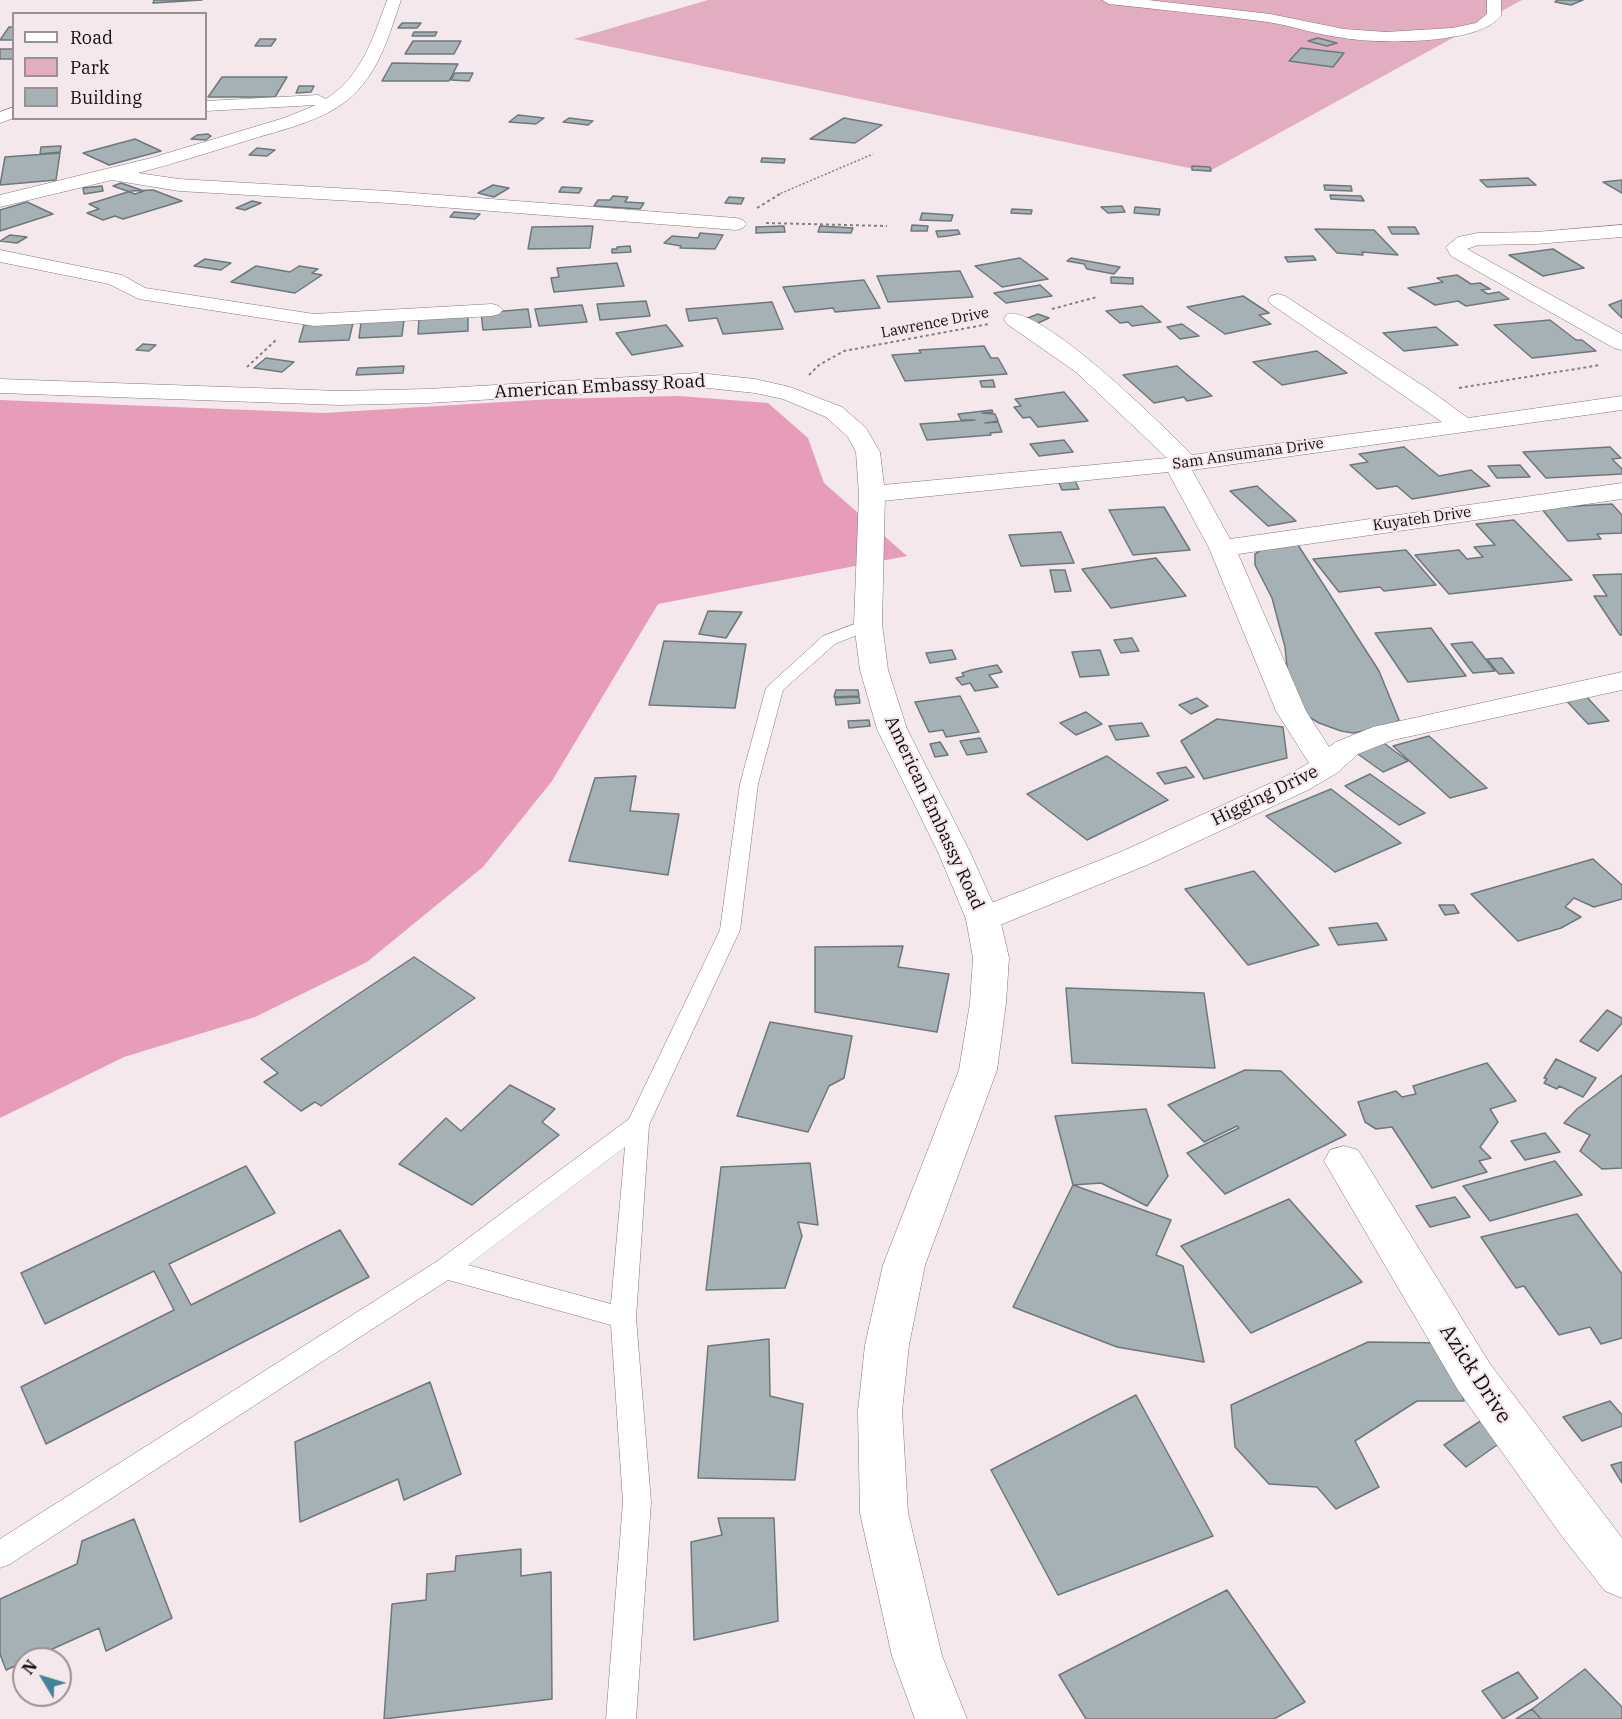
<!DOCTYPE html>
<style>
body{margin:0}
#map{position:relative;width:1622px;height:1719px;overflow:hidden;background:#f4e8ec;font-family:"IBM Plex Serif",serif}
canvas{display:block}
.legend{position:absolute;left:12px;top:12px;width:195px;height:108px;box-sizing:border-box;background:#f4e8ec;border:2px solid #9a9194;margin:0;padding:8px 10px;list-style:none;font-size:18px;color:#120e0f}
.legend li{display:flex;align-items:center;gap:12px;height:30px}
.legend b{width:30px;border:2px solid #9a9194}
.north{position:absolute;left:12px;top:1647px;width:60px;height:60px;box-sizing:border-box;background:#f4e8ec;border:2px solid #9a9194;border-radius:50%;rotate:308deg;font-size:16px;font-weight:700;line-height:24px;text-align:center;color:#120e0f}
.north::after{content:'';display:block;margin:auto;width:21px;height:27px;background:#448498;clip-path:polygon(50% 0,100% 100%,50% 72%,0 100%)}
</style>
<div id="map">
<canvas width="1622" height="1719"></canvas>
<ul class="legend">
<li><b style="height:8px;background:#fff"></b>Road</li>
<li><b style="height:16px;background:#e3adc1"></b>Park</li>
<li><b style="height:16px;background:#a6b1b5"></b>Building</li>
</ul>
<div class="north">N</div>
</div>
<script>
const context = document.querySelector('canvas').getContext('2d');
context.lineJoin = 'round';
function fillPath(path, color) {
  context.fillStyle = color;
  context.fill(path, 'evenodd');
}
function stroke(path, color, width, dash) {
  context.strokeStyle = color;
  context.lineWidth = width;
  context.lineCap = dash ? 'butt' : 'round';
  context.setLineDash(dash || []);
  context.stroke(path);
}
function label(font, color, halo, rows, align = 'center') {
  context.font = font + ' "IBM Plex Serif",serif';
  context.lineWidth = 4.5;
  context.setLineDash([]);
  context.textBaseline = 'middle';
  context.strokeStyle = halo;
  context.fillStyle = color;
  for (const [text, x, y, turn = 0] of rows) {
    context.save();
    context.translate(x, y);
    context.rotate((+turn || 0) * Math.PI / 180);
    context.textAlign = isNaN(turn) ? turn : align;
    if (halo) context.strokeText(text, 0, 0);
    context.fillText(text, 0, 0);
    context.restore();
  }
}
fillPath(new Path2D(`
 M708 0H1522L1208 172 574 39Z`), '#e3adc1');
fillPath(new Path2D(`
 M679 396 768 403 808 438 824 483 907 556 658 604 552 781 483 867 367 962 255 1017 124 1057 0 1118V400L324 413 552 399Z`), '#e79cb9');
const building = new Path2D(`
 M154 0H202L153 3Z
 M1557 0H1583L1571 5 1555 2Z
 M402 23H421L417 28H398Z
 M9 27H14V40H0Z
 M414 32H437L435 36H412Z
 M1318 38 1337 43 1327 46 1308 41Z
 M260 39H276L271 46H255Z
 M413 41H461L454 54H405Z
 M1301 48 1344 53 1333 67 1289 61Z
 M0 49H14V59H0Z
 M392 63 458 64 449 81H382Z
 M455 73H473L469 81 451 80Z
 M222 77H287L275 97H208Z
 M299 86H314L311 92 296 93Z
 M518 115 544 118 536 124 509 122Z
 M569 118 593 121 588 125 563 122Z
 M844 118 882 125 855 143 810 139Z
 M208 134 211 136 206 140 191 139 197 135Z
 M135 139 161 151 109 165 83 153Z
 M61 146 60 152 40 154 41 147Z
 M257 148 275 150 267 156 249 155Z
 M60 153 56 180 0 185 5 157Z
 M762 158 785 159 784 163 761 162Z
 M1192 166 1210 167 1211 171 1192 170Z
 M1528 178 1536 185 1487 187 1480 180Z
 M1622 180V193L1603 182Z
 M121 183 144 191 135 194 113 186Z
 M493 185 509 188 494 197 478 193Z
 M1324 185 1351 186 1352 191 1325 190Z
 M102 186 103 191 84 194 83 188Z
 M562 187 582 188 579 193 559 192Z
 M153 190 182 201 123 219 115 216 103 220 87 213 99 209 89 204 131 191Z
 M1330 195 1361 196 1364 201 1331 199Z
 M613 196 628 197 625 202 644 203 640 209 594 206 598 200H610Z
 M729 197 744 198 741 204 725 203Z
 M252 201 261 203 245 210 236 208Z
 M27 202 53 214 0 231V210Z
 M1122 206 1125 212 1108 213 1101 207Z
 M1135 207 1160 209 1159 215 1134 213Z
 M1012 209 1032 210 1031 214 1011 213Z
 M454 212 480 214 475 219 450 217Z
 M922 213 953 215 951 221 920 220Z
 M912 225 928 226 927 231H911Z
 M593 226 590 248 528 249 532 227Z
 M784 226 785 232 756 233V227Z
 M820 226 853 228 851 233 818 232Z
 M1388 227H1415L1419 234H1392Z
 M1315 229 1374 230 1398 255 1362 252 1363 255 1337 253Z
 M958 230 960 234 948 236 938 237 936 231Z
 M700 233 723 235 715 249 680 248 681 246 664 243 672 236 698 238Z
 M10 235 27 237 17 243 0 241Z
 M630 246 631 252 612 253V249H617V247Z
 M1553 249 1584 268 1543 276 1509 255Z
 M1313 256 1316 260 1288 262 1285 257Z
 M1020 258 1048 279 1002 287 975 266Z
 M1071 258 1120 267 1114 274 1087 269 1084 264 1067 261Z
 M205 259 231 263 221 270 194 266Z
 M617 263 624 286 554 292 551 278 559 277 557 268Z
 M256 266 290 272 299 266 318 269 312 273 322 275 295 293 231 282Z
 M960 271 973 297 888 302 877 276Z
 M1457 275 1471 284 1480 283 1490 289 1481 290 1488 294 1499 292 1509 299 1466 306 1458 301 1435 305 1408 288 1443 282 1437 278Z
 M1111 277 1133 278V284L1111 283Z
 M864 280 880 308 835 312 833 308 795 312 783 287Z
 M1040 285 1052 296 1006 303 994 293Z
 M1243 296 1269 313 1259 315 1271 324 1225 334 1187 307Z
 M1622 300V318L1609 305Z
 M646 301 650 316 600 320 597 304Z
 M772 302 783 329 723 334 717 318 689 321 686 309Z
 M582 305 587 322 539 326 535 309Z
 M1142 306 1161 322 1132 326 1128 322 1120 323 1106 311Z
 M528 309 531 327 483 330 481 313Z
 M1038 314 1049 318 1036 324 1025 319Z
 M468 315V331L418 334 419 318Z
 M404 320 402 336 359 338 361 322Z
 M1550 320 1576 340H1582L1596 351 1532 358 1494 325Z
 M353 323 349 340 299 342 304 325Z
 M1182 324 1199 336 1180 339 1167 327Z
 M666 325 683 346 632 355 616 333Z
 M1436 327 1458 345 1404 351 1383 333Z
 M143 344 156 345 149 351 136 350Z
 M984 346 991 358H998L1007 374 905 381 892 355 921 353 919 350Z
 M1317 351 1347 373 1282 385 1253 362Z
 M266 358 294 362 282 372 254 368Z
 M404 366 403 373 356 375 358 368Z
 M1177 366 1212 396 1187 401 1184 397 1154 403 1123 375Z
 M993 380 995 387H982L980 381Z
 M1064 392 1088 421 1038 427 1030 417 1023 418 1014 407 1021 406 1015 399Z
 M992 410 993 412 982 413 995 414 998 421 985 423 998 422 1002 432 990 433 991 435 927 440 920 424 975 420H961L958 414Z
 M1064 440 1073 452 1039 456 1030 444Z
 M1404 447 1439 476 1471 470 1490 486 1412 499 1397 486 1377 489 1350 465 1368 462 1359 454Z
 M1610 447 1621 458 1612 459 1622 469V474L1546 478 1523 452Z
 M1520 465 1530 477 1497 478 1488 466Z
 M1073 477 1079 489 1062 490 1057 478Z
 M1257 486 1296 521 1268 526 1230 491Z
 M1612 504 1622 515V533L1597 534 1601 539 1568 541 1541 508Z
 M1164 507 1190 550 1133 555 1109 510Z
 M1514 520 1572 580 1449 594 1415 555 1459 550 1467 559 1483 557 1474 547 1495 545 1476 524Z
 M1061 532 1074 563 1021 566 1009 535Z
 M1298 545 1379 671 1399 720 1390 726 1353 733 1341 731 1319 723 1294 708 1289 686 1285 647 1272 598 1255 565V554L1263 549Z
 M1406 550 1436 585 1384 591 1380 587 1339 592 1313 559Z
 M1156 558 1186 596 1111 608 1082 569Z
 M1050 570H1065L1071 591 1055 592Z
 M1622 574V635H1620L1594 596H1607L1593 575Z
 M708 611 742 612 726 638 699 634Z
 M1431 628 1466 676 1408 682 1375 633Z
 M1132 638 1139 651 1121 653 1114 640Z
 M664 641 746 644 735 708 649 705Z
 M1472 642 1495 671 1473 673 1451 644Z
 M952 650 956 659 930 663 926 653Z
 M1100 650 1109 675 1080 677 1072 652Z
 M1502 658 1514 673 1499 674 1487 659Z
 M997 665 1002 672 989 675 998 687 975 691 970 683 962 685 956 678 964 676 962 673 971 670Z
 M836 690H858L859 696 834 697Z
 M1583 693 1609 721 1588 724 1562 696Z
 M960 696 979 732 946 737 943 730 929 732 915 702Z
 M859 697 860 703 836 705 835 698Z
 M1197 698 1208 706 1191 714 1179 705Z
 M1086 712 1102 724 1076 735 1060 723Z
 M1217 719 1283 727 1287 758 1204 779 1181 741Z
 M869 720 870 726 849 728 848 721Z
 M1142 723 1149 736 1116 740 1109 726Z
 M1429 736 1487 788 1450 798 1393 746Z
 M980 738 987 752 967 755 960 741Z
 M1381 741 1408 761 1383 772 1355 752Z
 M940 742 948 755 935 757 930 744Z
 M1107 756 1168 800 1087 840 1027 794Z
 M1186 767 1194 777 1165 784 1157 773Z
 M1370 774 1425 813 1399 825 1345 786Z
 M636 776 630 811 679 814 668 875 569 861 595 778Z
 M1331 789 1401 843 1335 872 1266 816Z
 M1593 859 1622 885V899L1594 907 1574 898 1565 907 1581 917 1561 928 1518 941 1471 894Z
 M1254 871 1319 945 1248 965 1185 889Z
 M1439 905H1454L1459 913 1445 915Z
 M1377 923 1387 940 1338 945 1329 928Z
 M903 946 898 967 949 974 937 1032 815 1012V947Z
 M414 957 475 998 321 1106 315 1102 301 1111 264 1082 278 1073 261 1059Z
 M1066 988 1204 993 1215 1068 1072 1063Z
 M1607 1010 1622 1018V1023L1598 1051 1580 1041Z
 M770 1022 852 1036 844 1078 829 1086 808 1132 737 1116Z
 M1556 1059 1596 1078 1583 1097 1559 1086 1557 1089 1544 1083 1547 1079 1544 1078Z
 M1487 1063 1516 1101 1490 1109 1498 1122 1480 1147 1491 1158 1479 1161 1487 1172 1432 1188 1392 1127 1376 1129 1365 1122 1358 1102 1396 1091 1402 1097 1416 1094 1413 1086Z
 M1245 1070 1281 1071 1346 1135 1225 1194 1187 1153 1239 1128 1237 1126 1204 1142 1168 1105Z
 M1622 1075V1168L1602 1169 1580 1151 1590 1135 1564 1123 1577 1109Z
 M510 1085 555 1109 542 1122 559 1135 472 1205 399 1164 446 1118 461 1131Z
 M1146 1109 1168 1176 1147 1206 1101 1183 1073 1185 1055 1116Z
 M1545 1133 1560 1152 1525 1160 1511 1141Z
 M1555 1161 1582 1195 1490 1221 1463 1186Z
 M810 1163 818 1225 798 1222 802 1236 785 1288 706 1290 721 1167Z
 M246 1166 275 1213 169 1264 191 1305 340 1230 369 1277 46 1444 21 1387 174 1310 154 1271 45 1324 21 1273Z
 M1073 1185 1171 1220 1156 1255 1183 1266 1204 1362 1117 1347 1013 1307Z
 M1455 1197 1470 1217 1430 1227 1416 1206Z
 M1289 1199 1362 1282 1251 1333 1181 1246Z
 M1577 1214 1622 1274V1338L1601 1344 1590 1327 1559 1335 1524 1286 1516 1288 1481 1237Z
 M769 1339 770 1396 803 1404 795 1480 698 1478 708 1346Z
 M1368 1342 1447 1343 1464 1401H1417L1355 1441 1379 1487 1336 1509 1317 1487 1269 1484 1235 1447 1231 1405Z
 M430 1382 461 1474 404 1500 398 1479 300 1522 295 1442Z
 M1136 1395 1213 1536 1058 1595 991 1470Z
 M1610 1401 1622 1415V1426L1582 1441 1563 1417Z
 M1482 1420 1504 1440 1466 1467 1444 1445Z
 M1622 1462V1483L1611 1465Z
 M718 1518H774L778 1621 694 1640 691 1542 722 1535Z
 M134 1519 172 1618 106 1651 99 1628 30 1659H24V1662L6 1670 0 1654V1599L77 1564 82 1541Z
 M521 1549V1576L551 1572 552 1699 384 1719 392 1604 426 1600 427 1574 455 1571 456 1556Z
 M1227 1590 1305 1702 1274 1719H1086L1059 1675Z
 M1585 1669 1622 1707V1719H1541L1532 1709Z
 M1518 1672 1538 1698 1503 1719 1482 1691Z
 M1532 1709 1541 1719H1516Z`);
fillPath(building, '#a6b1b5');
stroke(building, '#6e787c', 1.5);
const lane = new Path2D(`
 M868 619 876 624 874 628 835 644 783 690 758 784 740 930 649 1125 636 1318 651 1502 636 1719H606L623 1502 611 1325 448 1280 10 1564 0 1568V1539L436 1262 629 1119 720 930 740 784 766 688 823 636ZM625 1147 611 1304 468 1265Z`);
const street = new Path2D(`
 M387 0H401C391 29 383 59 364 83 338 118 291 127 252 139 214 151 176 163 138 173L179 179 388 191 736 218 743 220 746 224 743 228 736 230 388 203 179 191 112 180 0 207V195L151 158 284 118 316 105 206 111V101L318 95 326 99C362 76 373 38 387 0Z
 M1102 0H1148L1270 14 1344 29 1386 32 1452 28 1476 23 1487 14V0H1501V16C1479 45 1378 44 1344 38 1318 35 1293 26 1268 22 1215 15 1162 10 1109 4Z
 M14 107V118L0 123V112Z
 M1622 225V237L1536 244 1478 245 1467 249 1622 334V350L1614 348 1451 256 1446 247 1458 237 1478 233 1536 232Z
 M0 250 122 275 145 288 314 314 492 304 499 306 503 310 499 314 492 316 314 326 139 299 109 284 0 262Z
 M1278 294 1285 296 1428 389 1468 418 1622 396V410L1192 470 1230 539 1622 483V499L1238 554 1306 711 1329 747 1336 742 1373 727 1622 672V690L1393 740 1358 754 1337 773 1308 790 1147 865 995 927 983 930 971 927 966 919 971 911 1123 851 1286 776 1309 763 1276 711 1209 548 1168 472 872 502 863 499 859 494 863 489 872 486 1167 458 1076 372 1007 324 1004 319 1007 314C1043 306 1164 427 1192 455L1442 422 1271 304 1268 300 1271 296Z
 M1344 1146 1358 1150 1490 1364 1622 1538V1598L1605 1591 1561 1535 1458 1390 1324 1161 1330 1150Z`);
const secondary = new Path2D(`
 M698 373 755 379 790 387 842 407 866 428 880 452 885 494 882 624 888 670 907 729 970 852 1000 919 1009 958 1006 1003 997 1070 925 1265 909 1345 902 1411 908 1513 942 1656 967 1719H915L892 1656 860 1513 858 1411 865 1345 883 1265 959 1070 970 1003 973 958 966 919 938 852 877 729 860 670 854 624 859 494 856 452 848 437 826 417 783 399 755 393 698 387 428 403 340 405 0 393V379L340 391 428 389Z`);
stroke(lane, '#81777a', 1);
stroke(street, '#81777a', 1);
stroke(secondary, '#81777a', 1);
stroke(new Path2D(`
 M777 195 873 154`), '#867e80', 1.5, [2, 2]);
stroke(new Path2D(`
 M757 208 780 194
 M766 223 887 226
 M1052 309 1097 297
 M247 367 276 340
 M809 375 819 365 844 351 989 324
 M1459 388 1600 365`), '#867e80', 2, [3, 3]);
fillPath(lane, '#fff');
fillPath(street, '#fff');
fillPath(secondary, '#fff');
label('15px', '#120e0f', '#f4e8ec', [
 ["Lawrence Drive",935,323,-11],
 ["Sam Ansumana Drive",1248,454,-8],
 ["Kuyateh Drive",1422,519,-8]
]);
label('18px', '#120e0f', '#f4e8ec', [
 ["American Embassy Road",600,387,-3],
 ["Higging Drive",1265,796,-26],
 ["American Embassy Road",934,813,65]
]);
label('21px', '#120e0f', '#f4e8ec', [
 ["Azick Drive",1475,1374,57]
]);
</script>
